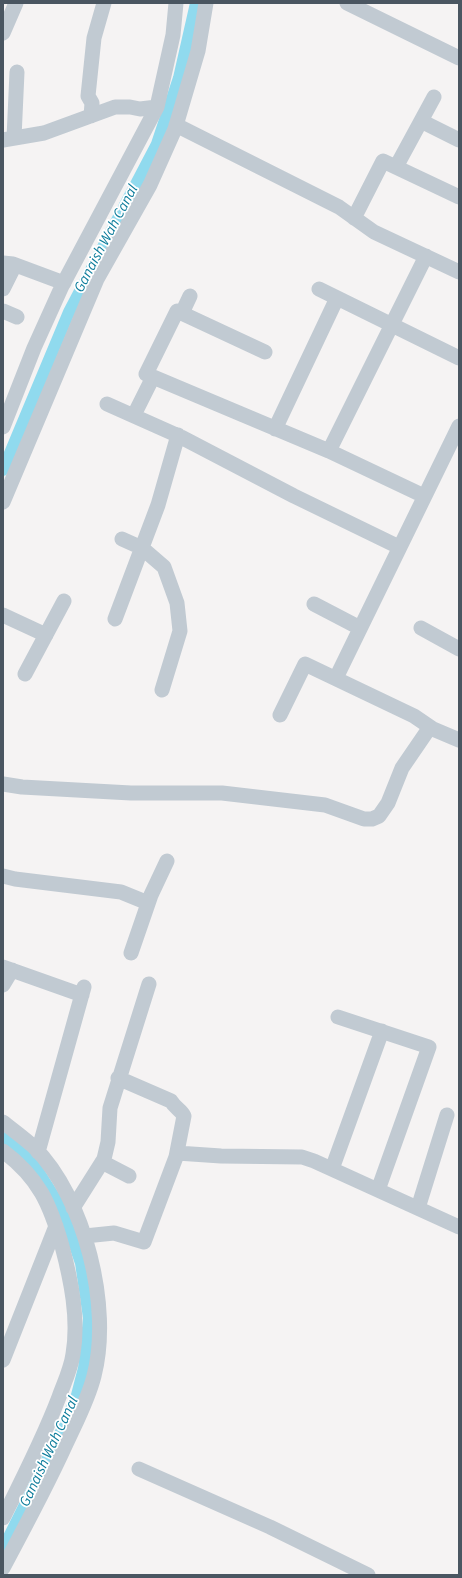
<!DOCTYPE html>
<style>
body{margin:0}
#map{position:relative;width:462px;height:1578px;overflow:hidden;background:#f5f3f3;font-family:"Source Sans 3",sans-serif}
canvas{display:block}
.frame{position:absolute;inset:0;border:4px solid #4a5661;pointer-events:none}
</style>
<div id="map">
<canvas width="462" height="1578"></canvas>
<div class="frame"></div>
</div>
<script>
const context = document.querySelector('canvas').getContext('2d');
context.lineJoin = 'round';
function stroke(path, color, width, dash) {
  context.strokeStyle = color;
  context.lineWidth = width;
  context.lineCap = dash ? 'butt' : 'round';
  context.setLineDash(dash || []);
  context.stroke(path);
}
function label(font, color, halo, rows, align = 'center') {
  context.font = font + ' "Source Sans 3",sans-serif';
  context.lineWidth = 3.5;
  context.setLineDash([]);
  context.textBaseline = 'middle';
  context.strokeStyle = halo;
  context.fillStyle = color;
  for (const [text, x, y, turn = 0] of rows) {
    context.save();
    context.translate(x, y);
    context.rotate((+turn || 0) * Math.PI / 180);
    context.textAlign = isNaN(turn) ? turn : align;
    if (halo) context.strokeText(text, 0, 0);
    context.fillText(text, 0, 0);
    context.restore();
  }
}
stroke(new Path2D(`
 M3 470 69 312 157 144 179 78 196 3
 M3 1138 25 1155 36 1168 63 1211 81 1263 89 1318 84 1368 77 1395 65 1424 3 1549`), '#90daee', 12);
stroke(new Path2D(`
 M347 3 459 58
 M3 33 16 3
 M91 116 92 103 88 96 94 38 104 3
 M421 121 459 140
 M176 125 339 207 374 232 459 272
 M14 138 17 72
 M3 140 44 133 115 107H130L140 109 157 107
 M396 167 434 97
 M354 218 383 161 459 197
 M3 263 13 264 64 283
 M3 289 15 265
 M319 289 459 358
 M3 311 17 317
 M182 313 190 296
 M265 352 177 311 146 374 329 451 424 496
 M107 404 181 437 294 496 399 547
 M134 415 153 377
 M3 427 34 348 62 286 157 107 173 35 176 3
 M275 429 337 298
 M329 451 426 256
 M3 502 97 279 150 185 175 129 198 51 206 3
 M122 539 142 548 164 567 177 603 180 631 162 690
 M314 604 360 628
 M3 615 46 635
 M115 619 158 505 178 435
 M421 628 459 649
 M25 674 64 601
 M336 678 459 426
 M280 715 305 664 414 716 433 729 459 740
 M3 784 22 787 131 793H222L325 805 364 819H372L379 816 388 803 402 768 428 730 433 729
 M3 876 15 879 121 892 148 903
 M131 953 151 895 167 861
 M3 967 82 995
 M3 985 12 970
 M338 1017 429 1047 378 1190
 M3 1122C13 1130 24 1138 34 1147 85 1198 112 1307 94 1376 88 1400 76 1422 66 1444 47 1486 25 1527 3 1568
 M3 1151C39 1178 50 1204 62 1246 71 1280 79 1319 73 1354 71 1369 64 1383 59 1397 43 1439 23 1478 3 1518
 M38 1152 84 987
 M177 1153 221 1156 302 1157 314 1161 459 1227
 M102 1162 129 1176
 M332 1169 382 1031
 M73 1208 104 1159 108 1142 110 1108 149 984
 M418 1208 447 1115
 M85 1236 114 1233 144 1242 176 1157 184 1116C181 1110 175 1108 171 1101L118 1078
 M3 1360 56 1226
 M139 1469 270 1527 368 1575`), '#c1cad2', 15);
label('italic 15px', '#0c7c9b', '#fff', [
 ["Ganaish Wah Canal",107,239,-62],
 ["Ganaish Wah Canal",50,1452,-65]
]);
</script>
